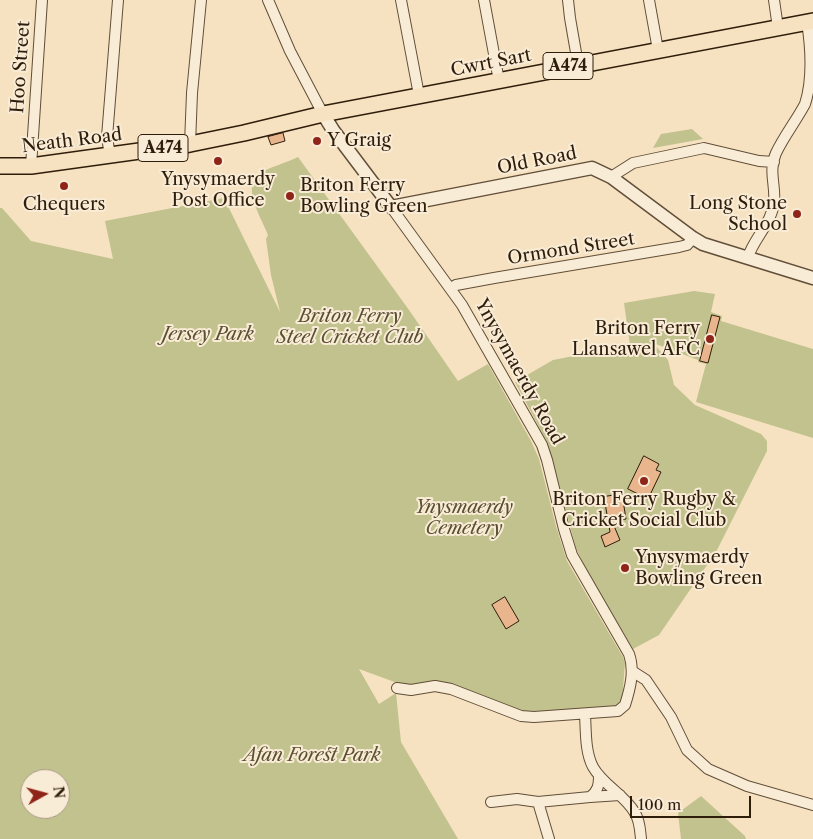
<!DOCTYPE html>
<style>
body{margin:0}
#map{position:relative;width:813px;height:839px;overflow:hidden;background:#f6e2c0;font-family:"Libre Caslon Text",serif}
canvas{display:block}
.north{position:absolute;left:20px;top:769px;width:50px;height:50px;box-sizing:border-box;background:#f9ecd6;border:1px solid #a89985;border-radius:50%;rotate:83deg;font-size:14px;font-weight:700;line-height:20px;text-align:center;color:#2f1d0b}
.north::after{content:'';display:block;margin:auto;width:18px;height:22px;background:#8f2418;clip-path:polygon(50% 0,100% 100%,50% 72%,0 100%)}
.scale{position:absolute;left:630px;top:796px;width:121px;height:22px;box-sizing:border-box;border:2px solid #2f1d0b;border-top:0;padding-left:6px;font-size:15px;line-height:18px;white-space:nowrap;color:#2f1d0b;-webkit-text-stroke:4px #f9ecd6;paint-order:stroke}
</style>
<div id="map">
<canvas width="813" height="839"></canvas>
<div class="north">N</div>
<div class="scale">100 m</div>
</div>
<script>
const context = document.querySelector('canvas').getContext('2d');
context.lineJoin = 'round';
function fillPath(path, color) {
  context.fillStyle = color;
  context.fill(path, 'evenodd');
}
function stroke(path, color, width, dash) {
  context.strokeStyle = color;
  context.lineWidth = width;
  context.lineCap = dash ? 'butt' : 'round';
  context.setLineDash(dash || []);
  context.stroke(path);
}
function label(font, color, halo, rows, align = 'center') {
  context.font = font + ' "Libre Caslon Text",serif';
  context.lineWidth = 4;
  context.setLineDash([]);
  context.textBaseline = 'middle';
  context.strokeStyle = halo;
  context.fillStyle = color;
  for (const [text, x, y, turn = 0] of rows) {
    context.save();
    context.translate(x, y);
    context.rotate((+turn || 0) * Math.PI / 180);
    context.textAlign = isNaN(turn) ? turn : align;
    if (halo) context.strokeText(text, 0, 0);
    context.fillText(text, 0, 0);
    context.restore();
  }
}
fillPath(new Path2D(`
 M692 129 703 139 653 148 661 134Z
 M298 157 409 310 458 381 488 364 531 441 539 459 556 526 567 561 623 657 625 663 622 701 619 706 614 708 524 712 434 681 411 688 359 669 379 704 396 693 401 742 458 839H0V208H2L31 241 113 259 105 221 224 198 280 312 271 275 266 239 268 235C262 219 241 187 259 174 267 168 288 162 298 157ZM30 779H60V809H30Z
 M694 291 715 294 711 312 722 316 721 321 813 349V438L696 402 706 364 698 362V360L653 343 668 360 674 385 695 405 761 434 767 441V451L716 552 659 635 633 649 587 571 576 548 548 444 515 382 553 360 630 345 624 303Z
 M701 796 745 836 746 839H681L678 813Z`), '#c2c28e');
const building = new Path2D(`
 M283 133 285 141 271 145 268 137Z
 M712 315 720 317 708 363 700 361Z
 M644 456 659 464 656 470 661 472 648 499 628 489Z
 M622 494 626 519 612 521 620 540 605 547 601 536 610 532 604 497Z
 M505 597 519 621 506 629 492 605Z`);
fillPath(building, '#e8b58d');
stroke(building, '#2f1d0b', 1);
const minor = new Path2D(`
 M268 0 290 51 323 114
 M401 0 419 95
 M484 0 499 81
 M568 0 570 18 578 64
 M649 0 658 50
 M774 0 778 28
 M190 144 192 93 201 0
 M110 156 107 137 118 0
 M31 166 42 0
 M611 177 633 163 704 148 759 161 774 162
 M391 207 462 305 542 445 547 460 564 529 572 555 629 654C635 671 630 689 625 705L618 711 534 717 521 716 451 689 435 686 411 690 397 688
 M748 257C754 238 772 223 774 202 776 186 768 171 776 153 784 136 796 121 805 104 813 79 811 48 807 22
 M451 288 456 285 494 278 679 247 687 245 693 238
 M632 671 646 680 671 717 687 750 708 769 747 786 813 805
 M585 714C586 731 585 752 593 767 603 785 625 795 635 813 640 821 640 830 641 839
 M590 797 620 795
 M491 802 517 799 538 802 590 797C598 791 599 785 599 776
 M538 802 549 839`);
const tertiary = new Path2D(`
 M323 114 333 130 391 207 592 168 611 177 693 238 703 244 813 278`);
const primary = new Path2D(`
 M0 166H31L190 144 244 133 323 114 813 21`);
stroke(minor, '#614e38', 12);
stroke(tertiary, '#614e38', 15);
stroke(primary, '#2f1d0b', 18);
stroke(minor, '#f9ecd6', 10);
stroke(tertiary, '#f9ecd6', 12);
stroke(primary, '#f6e2c0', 15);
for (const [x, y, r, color] of [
 [317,141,5,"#8f2418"],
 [218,161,5,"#8f2418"],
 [64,186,5,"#8f2418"],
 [290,196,5,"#8f2418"],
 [797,214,5,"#8f2418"],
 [710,339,5,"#8f2418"],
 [644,481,5,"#8f2418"],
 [625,568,5,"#8f2418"]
]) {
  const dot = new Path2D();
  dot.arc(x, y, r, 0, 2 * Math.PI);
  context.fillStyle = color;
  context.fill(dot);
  stroke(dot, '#f9ecd6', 2);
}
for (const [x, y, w] of [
 [568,66,50],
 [163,148,50]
]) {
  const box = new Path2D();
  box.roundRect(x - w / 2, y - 13.5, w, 27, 4);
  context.fillStyle = '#f9ecd6';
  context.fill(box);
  stroke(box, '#2f1d0b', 1);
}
label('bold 16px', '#2f1d0b', null, [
 ["A474",568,66],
 ["A474",163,148]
]);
label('18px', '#2f1d0b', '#f9ecd6', [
 ["Cwrt Sart",491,63,-11],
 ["Hoo Street",21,67,-86],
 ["Neath Road",72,141,-7],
 ["Old Road",537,161,-11],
 ["Ormond Street",571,249,-9],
 ["Ynysymaerdy Road",519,372,61]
]);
label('18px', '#2f1d0b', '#f9ecd6', [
 ["Y Graig",327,141],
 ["Ynysymaerdy",218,180,"center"],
 ["Post Office",218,201,"center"],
 ["Briton Ferry",300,186],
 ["Bowling Green",300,207],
 ["Long Stone",787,204,"right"],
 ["School",787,225,"right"],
 ["Chequers",64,205,"center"],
 ["Briton Ferry",700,329,"right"],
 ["Llansawel AFC",700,350,"right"],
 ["Briton Ferry Rugby &",644,500,"center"],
 ["Cricket Social Club",644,521,"center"],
 ["Ynysymaerdy",635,558],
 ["Bowling Green",635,579]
], 'left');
label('italic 18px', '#5b4f32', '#f9ecd6', [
 ["Briton Ferry",350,317],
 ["Steel Cricket Club",350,338],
 ["Jersey Park",208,335],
 ["Ynysmaerdy",464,508],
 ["Cemetery",464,529],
 ["Afan Forest Park",312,756]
]);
</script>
